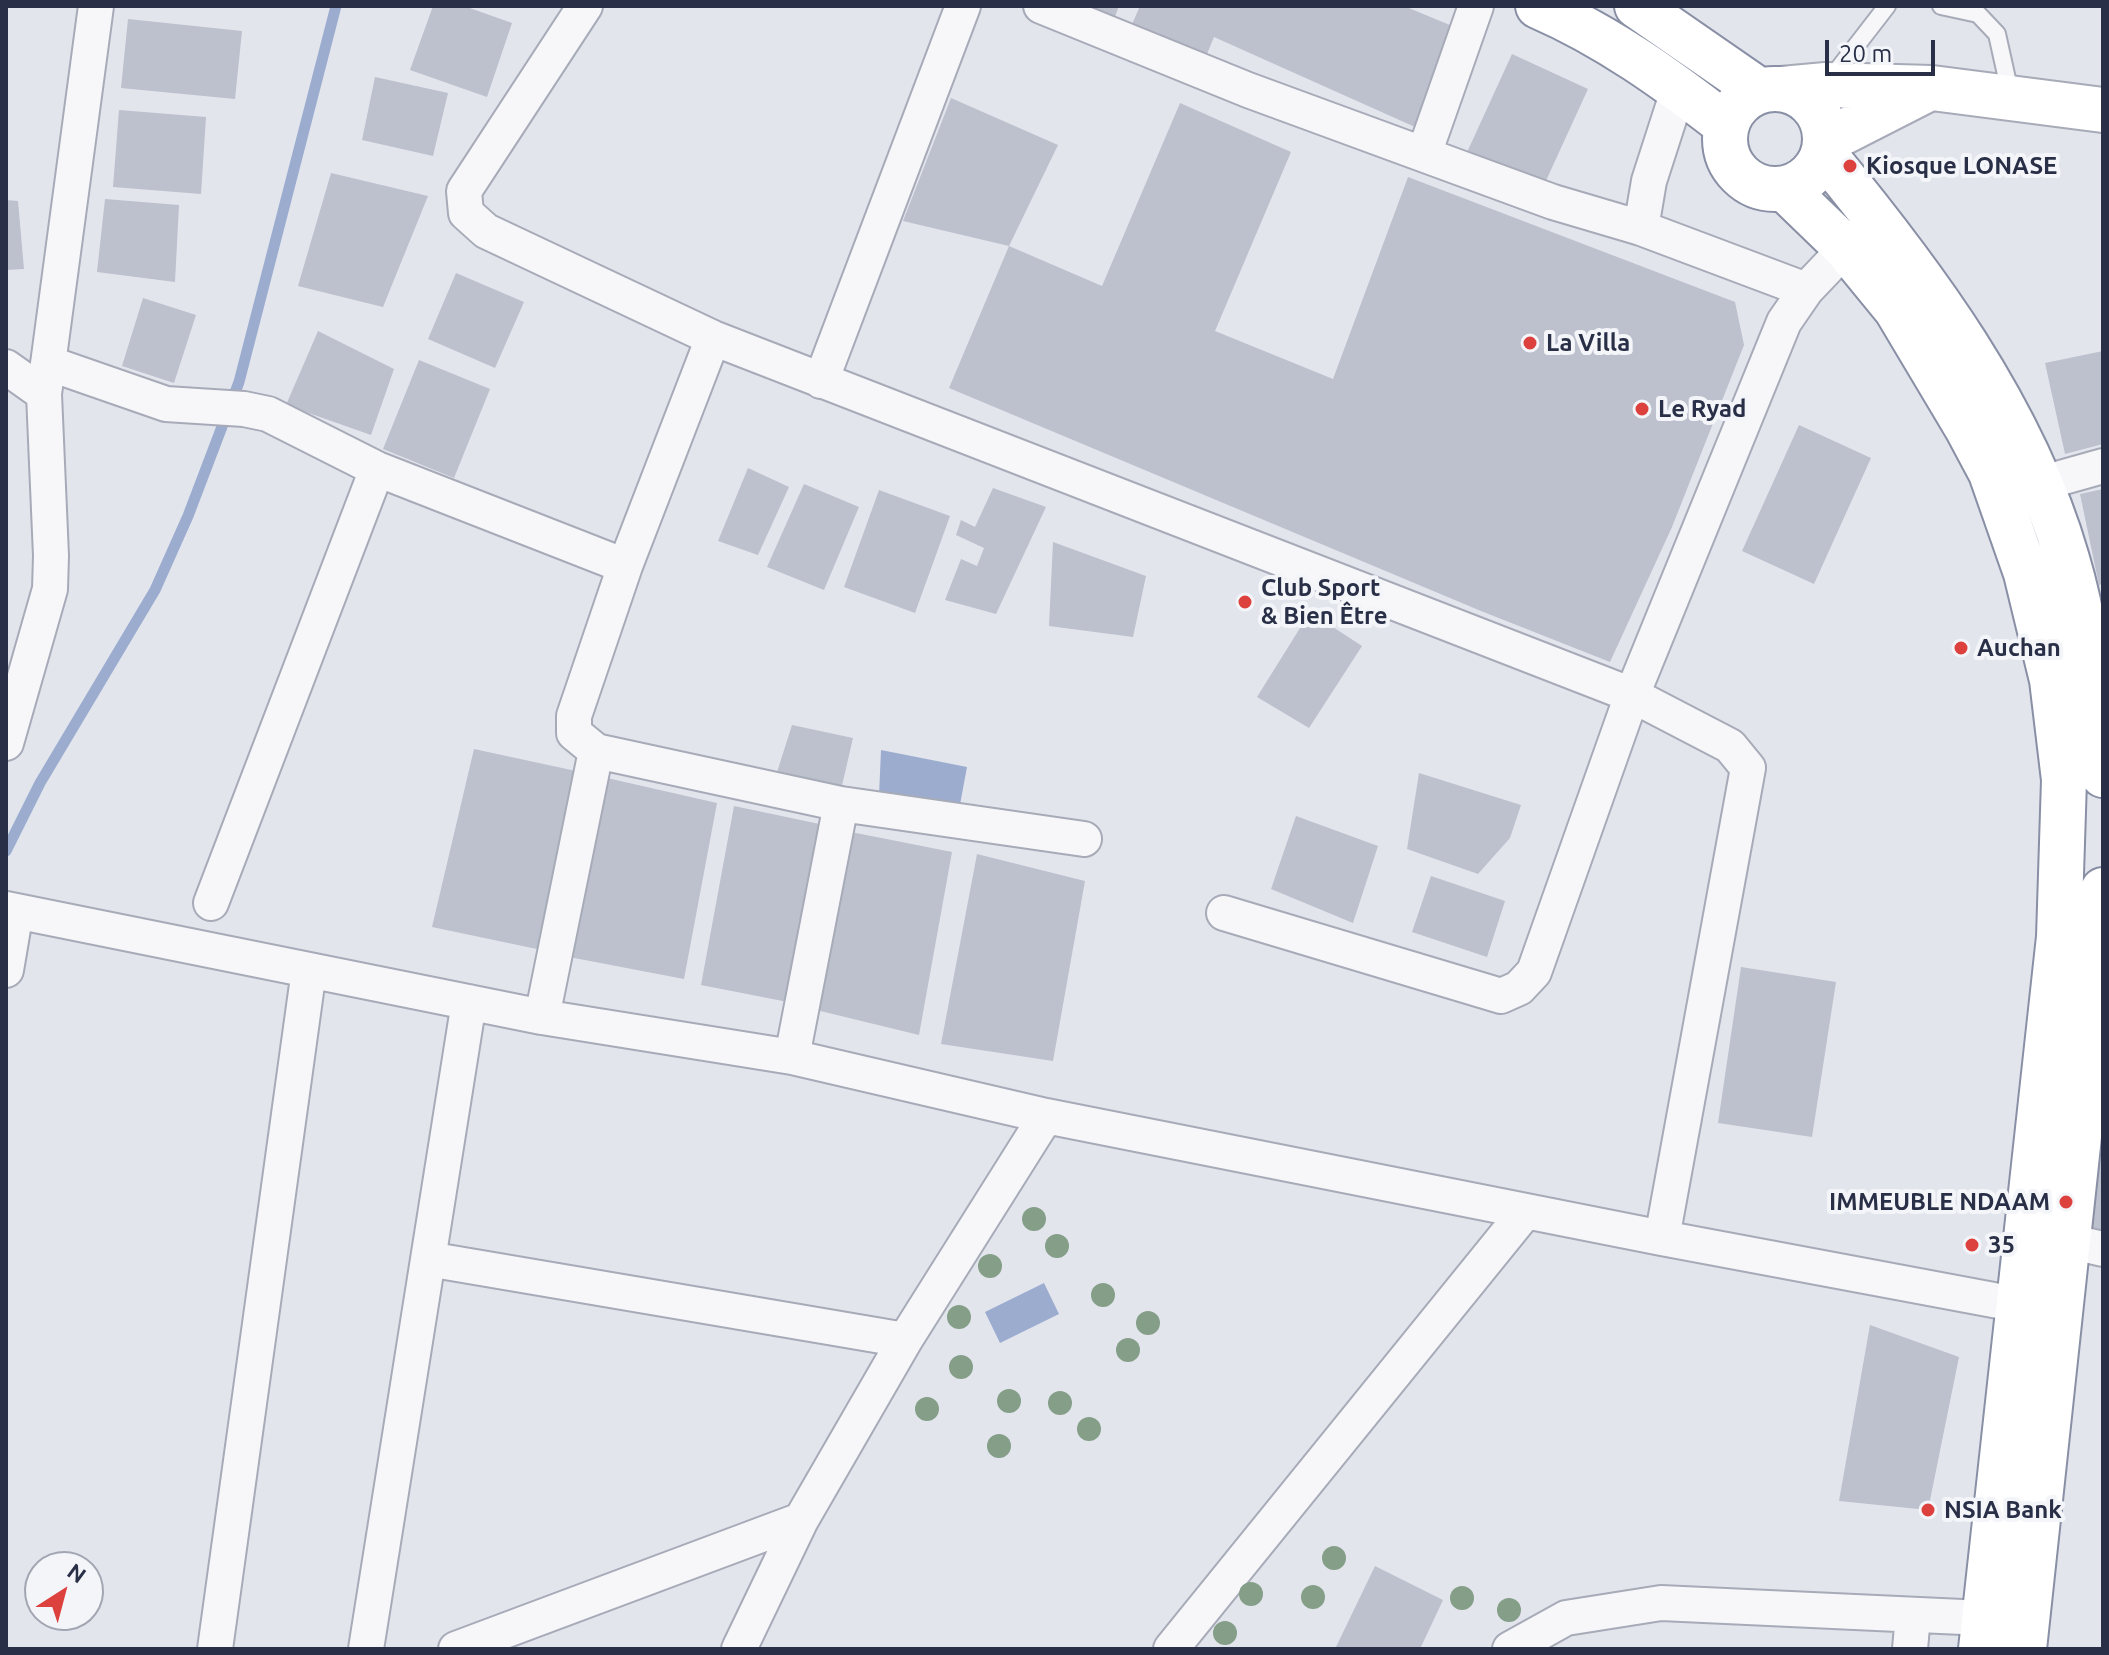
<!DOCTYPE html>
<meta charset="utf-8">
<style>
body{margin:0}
#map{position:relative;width:2109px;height:1655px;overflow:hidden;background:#e3e5ed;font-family:Ubuntu,sans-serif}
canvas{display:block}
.frame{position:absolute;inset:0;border:8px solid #292f47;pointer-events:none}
.north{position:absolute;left:24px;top:1551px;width:80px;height:80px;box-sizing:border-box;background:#f3f5f9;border:2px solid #a2a6b2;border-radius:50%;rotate:36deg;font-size:22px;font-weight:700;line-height:32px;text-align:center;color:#292f47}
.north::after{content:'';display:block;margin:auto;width:28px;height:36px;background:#dc413e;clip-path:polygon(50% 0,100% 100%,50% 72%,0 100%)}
.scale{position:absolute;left:1825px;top:40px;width:110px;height:36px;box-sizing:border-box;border:4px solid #292f47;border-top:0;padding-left:10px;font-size:24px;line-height:28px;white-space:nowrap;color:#292f47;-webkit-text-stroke:6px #f3f5f9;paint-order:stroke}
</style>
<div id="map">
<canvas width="2109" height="1655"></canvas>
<div class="frame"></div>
<div class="north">N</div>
<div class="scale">20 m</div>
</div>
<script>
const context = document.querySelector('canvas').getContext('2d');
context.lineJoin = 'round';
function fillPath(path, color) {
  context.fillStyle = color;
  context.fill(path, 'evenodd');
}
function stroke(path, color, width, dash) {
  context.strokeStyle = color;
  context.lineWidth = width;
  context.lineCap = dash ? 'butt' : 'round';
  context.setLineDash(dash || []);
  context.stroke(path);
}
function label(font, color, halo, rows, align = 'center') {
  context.font = font + ' Ubuntu,sans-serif';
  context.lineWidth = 8;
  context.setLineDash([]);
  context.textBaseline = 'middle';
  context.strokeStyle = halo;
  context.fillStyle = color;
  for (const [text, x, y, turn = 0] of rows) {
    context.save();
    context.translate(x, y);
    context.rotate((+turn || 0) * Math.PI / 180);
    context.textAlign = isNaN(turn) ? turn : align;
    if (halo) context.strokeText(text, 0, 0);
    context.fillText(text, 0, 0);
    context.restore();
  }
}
fillPath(new Path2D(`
 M881 750 967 767 959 810 879 796Z
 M1044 1283 1059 1314 1000 1343 985 1312Z`), '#9baccf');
stroke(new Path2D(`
 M6 851 40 783 155 590 188 516 239 382 336 6`), '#9baccf', 11);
fillPath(new Path2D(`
 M433 6H464L512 23 487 97 410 70Z
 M1060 6H1119L1111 27Z
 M1140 6H1404L1457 28 1415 127 1214 37 1200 71 1126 38Z
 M128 19 242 31 235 99 121 88Z
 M1512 54 1588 89 1539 196 1463 161Z
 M375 77 448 93 433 156 362 140Z
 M951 98 1058 145 1009 246 903 221Z
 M1180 103 1291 152 1215 331 1333 379 1408 177 1735 302 1744 345 1672 527 1610 662 1481 611 949 388 1009 246 1102 286Z
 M119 110 206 117 201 194 113 187Z
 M331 173 428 196 383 307 298 286Z
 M105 199 179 205 175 282 97 272Z
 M6 200 18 201 24 269 6 270Z
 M456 273 524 302 495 368 428 339Z
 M143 298 196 315 174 383 122 366Z
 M318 331 394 369 371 435 286 405Z
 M2103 351V444L2065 454 2045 363Z
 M419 360 490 389 454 478 383 449Z
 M1799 425 1871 458 1814 584 1742 551Z
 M748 468 789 487 758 555 718 541Z
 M804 484 859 507 824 590 767 567Z
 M993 488 1046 507 996 614 945 600 961 559 977 566 984 548 956 535 961 520 975 527Z
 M2103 489V584L2099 585 2080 494Z
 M879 490 950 516 915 613 844 587Z
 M1053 542 1146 576 1133 637 1049 626Z
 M1310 612 1362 646 1309 728 1257 697Z
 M792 725 853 738 838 803 772 788Z
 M474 749 590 774 551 952 432 927Z
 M1419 773 1521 805 1510 838 1478 874 1407 849Z
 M607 778 717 803 684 979 569 957Z
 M734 806 829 826 798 1004 701 985Z
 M1296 816 1378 846 1353 923 1271 889Z
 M841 830 952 852 919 1035 808 1008Z
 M977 854 1085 881 1053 1061 941 1044Z
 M1431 876 1505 901 1487 957 1412 932Z
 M1741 967 1836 982 1812 1137 1718 1123Z
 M2102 1136H2103V1241L2082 1237Z
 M1870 1325 1959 1357 1928 1510 1839 1501Z
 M1375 1566 1443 1600 1420 1649H1335Z`), '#bdc0cd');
const lane = new Path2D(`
 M1941 6 1978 14 1997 34 2011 97
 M1829 81 1887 6`);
const street = new Path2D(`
 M585 6 464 191 466 213 486 231 713 338 1632 695 1730 746 1748 768 1662 1238
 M1041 6 1248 90 1553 202 1641 228
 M1679 88 1649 181 1641 228 1806 290
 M1424 154 1476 6
 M48 363 166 404 244 409 268 414 377 469 625 566 713 338
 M6 367 44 394
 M821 381 963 6
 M2039 484 2103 466
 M625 566 574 716V733L596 751 841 804 1084 839
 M6 743 50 589 51 556 44 394 96 6
 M211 903 377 469
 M6 909 542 1017 792 1057 1046 1116 1662 1238 2020 1305
 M1224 913 1501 996 1519 988 1534 972 1632 695 1784 322 1806 290 1846 248
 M6 970 16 911
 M542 1017 596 751
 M792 1057 841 804
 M2068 1241 2103 1249
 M428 1259 905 1340
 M215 1649 309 970
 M366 1649 469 1002
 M456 1649 801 1520
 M739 1649 801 1520 905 1340 1046 1116
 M1171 1649 1525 1212
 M1510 1649 1566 1618 1661 1603 1984 1618
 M1910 1649 1913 1615`);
const secondary = new Path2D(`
 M1782 89 1826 85 1932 88 2103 110
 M1826 141 1926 90`);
const highway = new Path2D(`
 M1538 6C1607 36 1667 79 1726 125
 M1637 6 1760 91
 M1725 139a50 50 0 1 1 100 0a50 50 0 1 1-100 0Z
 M1824 154C1923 274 2023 407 2067 559 2088 629 2095 703 2103 775
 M1785 189 1846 248 1896 309 1967 428 1991 473 2026 573 2052 680 2064 780 2059 937 1981 1649
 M2024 1649 2083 1099 2103 890`);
stroke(lane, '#a7abb8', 20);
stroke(street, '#a7abb8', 38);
stroke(secondary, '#a7abb8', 48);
stroke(highway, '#898fa5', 48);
stroke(lane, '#f7f7fa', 16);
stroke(street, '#f7f7fa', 34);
stroke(secondary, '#fff', 44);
stroke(highway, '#fff', 44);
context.fillStyle = '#849e88';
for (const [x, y] of [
 [1034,1219],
 [1057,1246],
 [990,1266],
 [1103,1295],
 [959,1317],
 [1148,1323],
 [1128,1350],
 [961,1367],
 [1009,1401],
 [1060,1403],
 [927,1409],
 [1089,1429],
 [999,1446],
 [1334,1558],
 [1251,1594],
 [1313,1597],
 [1462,1598],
 [1509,1610],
 [1225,1633]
]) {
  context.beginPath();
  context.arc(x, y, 12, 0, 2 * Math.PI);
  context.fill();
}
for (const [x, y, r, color] of [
 [1850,166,8,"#dc413e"],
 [1530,343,8,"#dc413e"],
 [1642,409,8,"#dc413e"],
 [1245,602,8,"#dc413e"],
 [1961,648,8,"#dc413e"],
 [2066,1202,8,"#dc413e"],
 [1972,1245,8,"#dc413e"],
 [1928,1510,8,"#dc413e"]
]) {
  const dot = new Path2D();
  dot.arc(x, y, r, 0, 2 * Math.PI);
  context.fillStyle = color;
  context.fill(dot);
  stroke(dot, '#f3f5f9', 3);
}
label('bold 24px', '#292f47', '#f3f5f9', [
 ["Kiosque LONASE",1866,166],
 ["La Villa",1546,343],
 ["Le Ryad",1658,409],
 ["Club Sport",1261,588],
 ["& Bien Être",1261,616],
 ["Auchan",1977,648],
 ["IMMEUBLE NDAAM",2050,1202,"right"],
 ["35",1988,1245],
 ["NSIA Bank",1944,1510]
], 'left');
</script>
